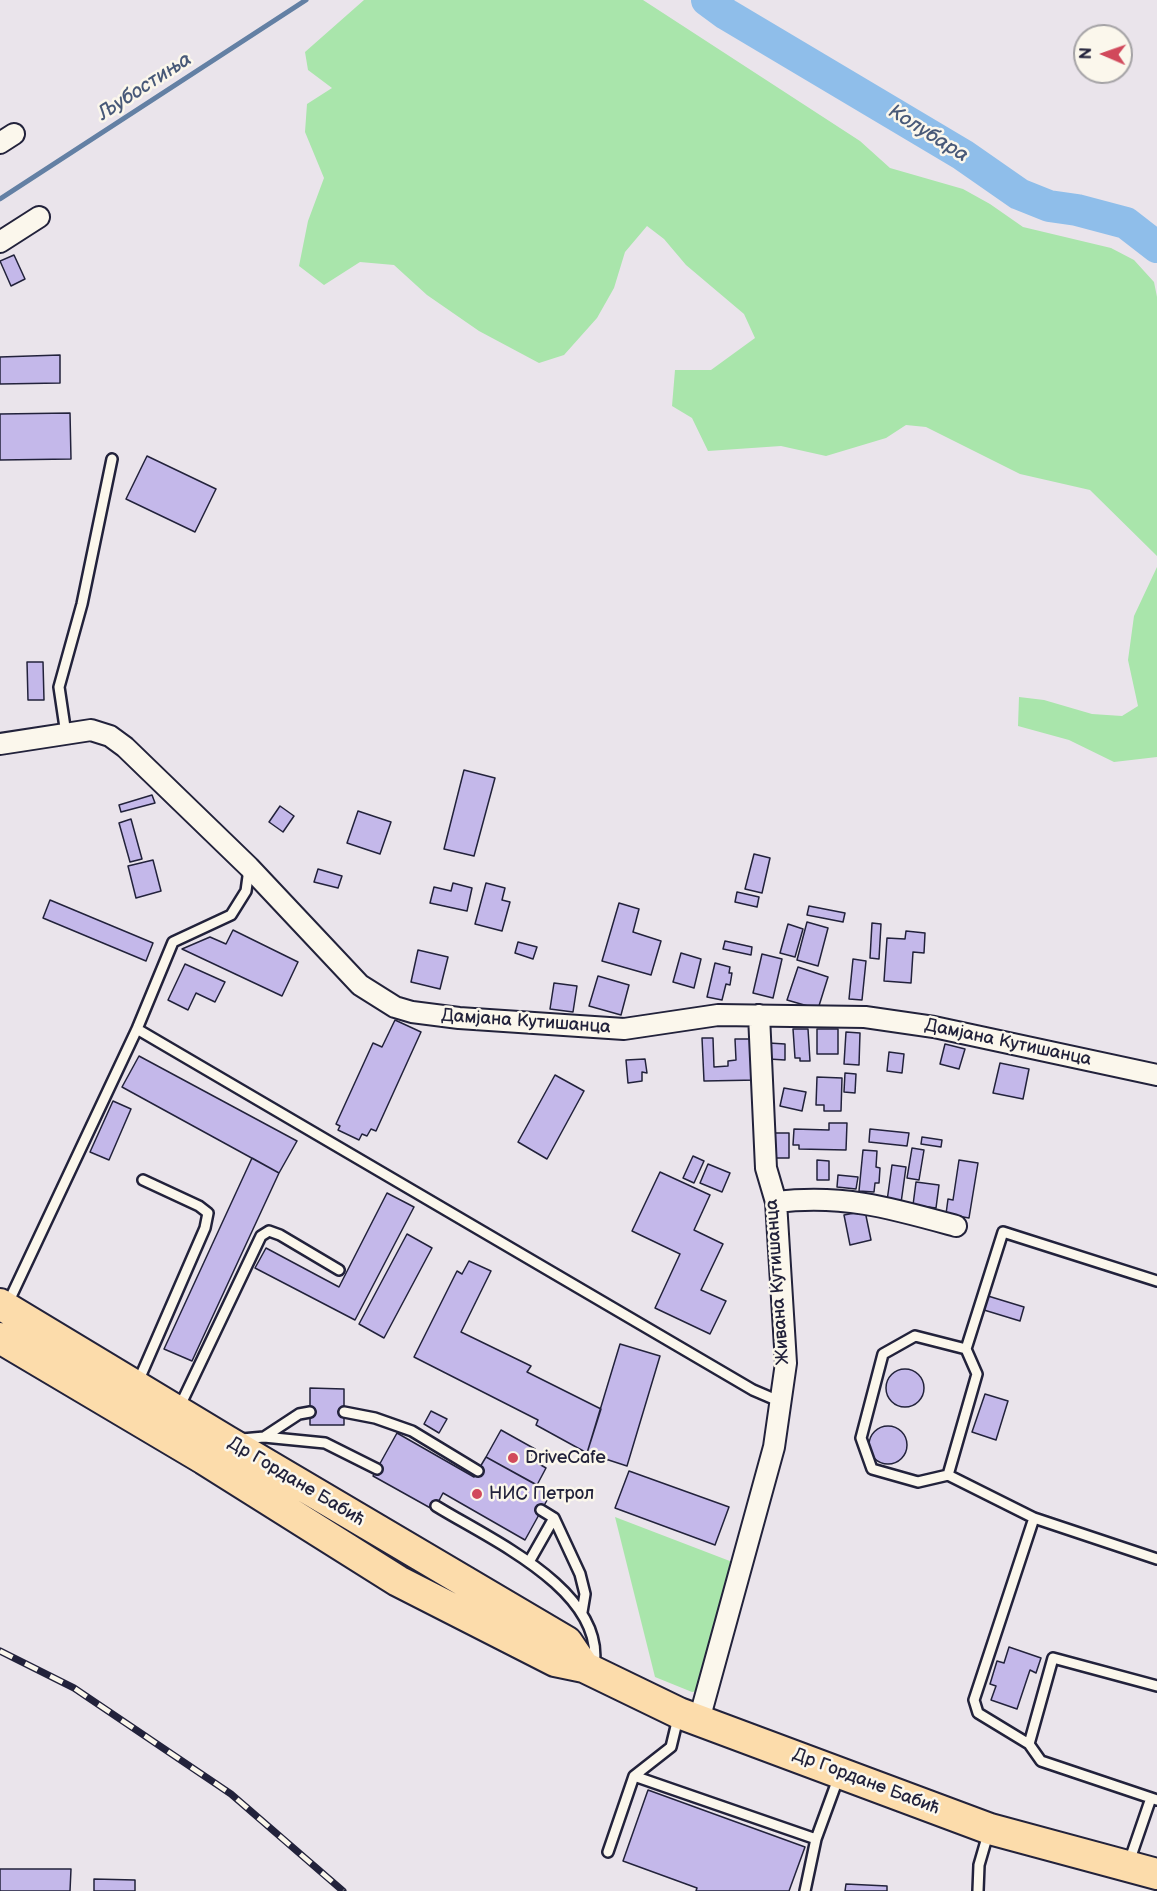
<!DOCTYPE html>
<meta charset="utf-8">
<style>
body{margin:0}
#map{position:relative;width:1157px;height:1891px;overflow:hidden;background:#eae4eb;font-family:"Balsamiq Sans",sans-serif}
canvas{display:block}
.north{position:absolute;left:1073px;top:24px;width:60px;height:60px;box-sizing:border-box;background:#fbf7ec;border:2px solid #a4a2a5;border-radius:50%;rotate:272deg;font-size:16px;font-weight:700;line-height:24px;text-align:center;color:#22223b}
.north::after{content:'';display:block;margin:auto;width:21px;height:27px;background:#d1495b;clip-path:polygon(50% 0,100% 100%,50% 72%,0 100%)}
</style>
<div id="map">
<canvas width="1157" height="1891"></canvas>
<div class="north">N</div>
</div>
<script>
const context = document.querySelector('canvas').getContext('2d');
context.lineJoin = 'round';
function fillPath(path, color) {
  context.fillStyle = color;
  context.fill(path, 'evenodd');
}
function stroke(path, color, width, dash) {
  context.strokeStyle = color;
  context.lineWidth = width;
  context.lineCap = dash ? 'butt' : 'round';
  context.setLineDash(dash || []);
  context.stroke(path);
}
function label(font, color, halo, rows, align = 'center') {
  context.font = font + ' "Balsamiq Sans",sans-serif';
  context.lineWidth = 5;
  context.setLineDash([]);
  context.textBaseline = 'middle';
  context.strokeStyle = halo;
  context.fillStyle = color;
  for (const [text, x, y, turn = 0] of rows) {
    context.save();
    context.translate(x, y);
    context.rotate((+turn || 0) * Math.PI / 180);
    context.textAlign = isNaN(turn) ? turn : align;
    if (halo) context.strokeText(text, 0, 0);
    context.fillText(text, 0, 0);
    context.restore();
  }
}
fillPath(new Path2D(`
 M364 0H643L860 141 890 168 963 189 990 204 1023 227 1111 248 1134 260 1154 282 1157 297V556L1090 490 1020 474 926 427 906 425 886 438 826 456 781 446 708 451 692 418 672 406 675 370H711L755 338 744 314 686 265 664 239 647 226 625 252 614 288 597 318 564 355 539 363 479 331 427 295 394 265 360 262 324 285 299 266 308 221 324 178 305 132 307 104 332 88 308 70 305 52Z
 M1157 567V757L1114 762 1069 740 1018 726 1019 697 1044 700 1092 714 1122 716 1138 706 1128 660 1134 616Z
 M615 1517 735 1563 698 1691 692 1692 655 1677Z`), '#a9e5ab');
stroke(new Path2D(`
 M0 199 306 0`), '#6380a4', 5);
stroke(new Path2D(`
 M707 0 726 14 963 155 1019 194 1049 206 1077 210 1126 223 1157 247`), '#8fbeea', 32);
const building = new Path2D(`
 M14 255 25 279 11 286 0 261Z
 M60 355V383L0 384V357Z
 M70 413 71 459 0 460V414Z
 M147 456 216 489 195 532 126 499Z
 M27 662H43L44 700H28Z
 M464 770 495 778 474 856 444 849Z
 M152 795 155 803 121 812 119 805Z
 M280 806 294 816 283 832 269 822Z
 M358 811 391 822 380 854 347 843Z
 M131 819 142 859 130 862 119 823Z
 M754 854 770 858 762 893 745 889Z
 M153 860 161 891 136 898 128 866Z
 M318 869 342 876 338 888 314 882Z
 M453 883 472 888 467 911 430 903 434 887 451 891Z
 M486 883 505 888 502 900 510 902 502 931 475 924Z
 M737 892 759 897 757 907 735 902Z
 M50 900 153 943 146 961 43 918Z
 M619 903 639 909 633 932 661 941 651 975 602 961Z
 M809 906 845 913 843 922 807 915Z
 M807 922 828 928 818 966 797 960Z
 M872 923 881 924 879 959 870 958Z
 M788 924 803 929 795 957 780 953Z
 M233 930 298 962 282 996 182 949 210 937 226 944Z
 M906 931 925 933 924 953 913 952 911 983 884 981 887 938 905 939Z
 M725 941 752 947 751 955 723 949Z
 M518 942 537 947 533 959 515 953Z
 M418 950 448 957 440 989 411 982Z
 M681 953 701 959 694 988 673 982Z
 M762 954 782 959 773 998 753 993Z
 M853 959 866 961 862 1000 849 999Z
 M715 963 730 967 729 973H732L730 985 726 984 722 1000 707 997Z
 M185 964 225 982 215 1002 196 993 188 1010 168 1000Z
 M798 967 828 977 818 1009 787 1000Z
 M598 976 629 985 621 1015 589 1006Z
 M554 983 577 986 573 1012 550 1009Z
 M395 1020 421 1032 376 1131 371 1129 367 1136 362 1134 359 1140 338 1130 340 1126 336 1124 373 1043 382 1047Z
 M793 1029H808L810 1061H800V1058H795Z
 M817 1029H838V1054H817Z
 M846 1032 860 1033 859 1065 844 1064Z
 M702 1038H713L714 1067 728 1066V1061L736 1060 735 1039H752L758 1080 704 1081Z
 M769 1043 785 1044V1060L769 1059Z
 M945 1044 965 1049 959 1069 940 1064Z
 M889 1052 904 1054 902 1073 887 1071Z
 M139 1056 297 1141 279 1173 122 1087Z
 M645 1059 647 1073 642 1072V1081L628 1083 626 1060Z
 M1000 1063 1029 1069 1023 1099 993 1093Z
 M845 1073 856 1074 855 1093 844 1092Z
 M555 1075 584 1091 547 1159 518 1142Z
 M817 1077 842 1078 841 1111H824V1105H816Z
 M784 1088 806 1092 802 1111 780 1106Z
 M113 1101 131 1109 109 1160 90 1152Z
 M829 1123H847L846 1150 799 1149V1145H793L794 1129 829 1130Z
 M870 1129 909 1133 907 1146 869 1142Z
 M775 1133H789V1158H775Z
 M922 1137 942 1140 941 1147 921 1144Z
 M912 1148 924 1150 919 1180 907 1178Z
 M863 1150 877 1151 876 1167 880 1168 879 1183H875L874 1192 859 1191Z
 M693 1156 704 1161 694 1183 683 1178Z
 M252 1158 279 1173 192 1361 164 1349Z
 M817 1160 829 1161V1180H817Z
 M959 1160 978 1163 969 1218 946 1214 948 1199 953 1200Z
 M708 1164 730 1173 722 1192 700 1183Z
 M892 1165 906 1167 901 1203 887 1201Z
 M660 1172 710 1195 694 1230 723 1244 701 1290 726 1301 710 1334 655 1308 680 1254 632 1231Z
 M838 1175 858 1177 856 1189 837 1187Z
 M916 1182 939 1185 936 1208 913 1205Z
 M387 1193 414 1207 355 1320 255 1268 266 1248 339 1287Z
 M865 1211 871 1240 850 1245 844 1215Z
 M407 1234 432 1248 384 1338 359 1324Z
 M469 1261 491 1271 461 1332 531 1366 527 1372 601 1409 587 1453 536 1425 538 1420 414 1357 457 1271 462 1274Z
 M988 1296 1024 1307 1020 1321 984 1310Z
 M620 1344 660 1356 627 1466 587 1453Z
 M886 1388a19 19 0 1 1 38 0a19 19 0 1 1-38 0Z
 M310 1388 344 1389V1425H310Z
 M985 1394 1008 1401 996 1440 972 1432Z
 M431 1411 447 1419 439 1433 424 1424Z
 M869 1445a19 19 0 1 1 38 0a19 19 0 1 1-38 0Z
 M501 1430 535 1449 529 1458 546 1468 537 1485 486 1457Z
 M397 1433 474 1477 486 1457 551 1493 525 1540 443 1493 434 1510 373 1476Z
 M629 1471 729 1507 715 1545 615 1508Z
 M1009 1647 1041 1658 1036 1673 1030 1670 1017 1709 991 1700 996 1686 990 1684 997 1661 1004 1663Z
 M648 1790 805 1847 789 1891H696L697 1888 623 1861Z
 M0 1869H71L70 1891H0Z
 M94 1879 135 1880V1891H94Z
 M846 1884 887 1886V1891H845Z`);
fillPath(building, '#c4b8ea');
stroke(building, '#22223b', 1.5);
const service = new Path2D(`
 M66 734 59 687 82 604 112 459
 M137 1029 173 942 231 915 246 891 249 869
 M8 1303 137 1029 753 1390 781 1402
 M966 1349 977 1374 948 1475 918 1482 872 1469 861 1438 883 1354 915 1336 966 1349 1003 1232 1157 1281
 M138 1382 205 1228 208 1213 199 1206 143 1180
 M179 1408 261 1236 269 1231 280 1235 339 1270
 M344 1412 375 1418 412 1431 478 1471
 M264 1437 299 1414 310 1412
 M242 1439 264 1437 325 1443 377 1469
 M948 1475 1034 1518 1157 1559
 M436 1506C489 1539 606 1590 594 1666
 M541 1510 554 1518 580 1574 585 1594 582 1612
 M529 1562 554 1518
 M1157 1686 1053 1658 1029 1744 1041 1761 1157 1800
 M1029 1744 978 1713 974 1700 1034 1518
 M634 1776 816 1839 805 1891
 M816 1839 839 1776
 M608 1852 634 1776 671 1747 678 1718
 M1129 1862 1151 1798
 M978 1891 979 1865 988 1834`);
const minor = new Path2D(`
 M0 143 14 134
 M0 242 39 217
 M0 744 91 730 110 736 125 747 249 867 360 985 395 1007 412 1012 459 1018 624 1029 718 1015 865 1017 934 1027 1157 1075
 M776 1202C844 1194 891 1208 956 1226
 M699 1720 774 1447 786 1363 776 1202 766 1168 759 1015`);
const primary = new Path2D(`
 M0 1304 227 1441 567 1642 584 1667
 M0 1338 204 1459 398 1581 555 1661 584 1667 679 1713 990 1829 1157 1874`);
stroke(service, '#22223b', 14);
stroke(minor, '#22223b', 24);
stroke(primary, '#22223b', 34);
stroke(service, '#fbf7ec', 9);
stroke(minor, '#fbf7ec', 20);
stroke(primary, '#fcdcab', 30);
const rail = new Path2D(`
 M0 1651 74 1688 231 1794 343 1891`);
stroke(rail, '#22223b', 7);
stroke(rail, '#fbf7ec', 4.5, [14]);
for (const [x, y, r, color] of [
 [513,1458,6,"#d1495b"],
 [477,1494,6,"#d1495b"]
]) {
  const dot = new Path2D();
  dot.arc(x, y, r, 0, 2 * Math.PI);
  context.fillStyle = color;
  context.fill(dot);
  stroke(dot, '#fbf7ec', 2);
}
label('18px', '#22223b', '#fbf7ec', [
 ["Дамјана Кутишанца",526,1022,4],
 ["Дамјана Кутишанца",1008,1043,12],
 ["Живана Кутишанца",778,1282,-94],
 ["Др Гордане Бабић",296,1482,31],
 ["Др Гордане Бабић",866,1782,21]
]);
label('18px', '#22223b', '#fbf7ec', [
 ["DriveCafe",525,1458],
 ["НИС Петрол",489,1494]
], 'left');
label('italic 20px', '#485978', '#fbf7ec', [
 ["Љубостиња",145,87,-33],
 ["Колубара",928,134,32]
]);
</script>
